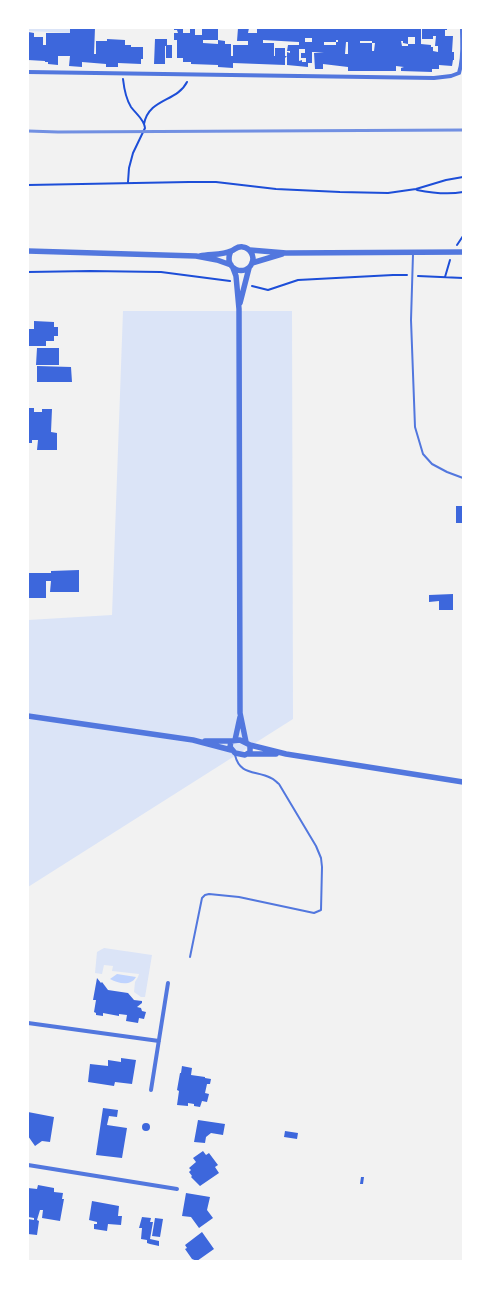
<!DOCTYPE html>
<style>
body{margin:0}
#map{position:relative;width:491px;height:1289px;overflow:hidden;background:#f2f2f2;font-family:"Roboto Condensed",sans-serif}
canvas{display:block}
.frame{position:absolute;inset:0;border:29px solid #fff;pointer-events:none}
</style>
<div id="map">
<canvas width="491" height="1289"></canvas>
<div class="frame"></div>
</div>
<script>
const context = document.querySelector('canvas').getContext('2d');
context.lineJoin = 'round';
function fillPath(path, color) {
  context.fillStyle = color;
  context.fill(path, 'evenodd');
}
function stroke(path, color, width, dash) {
  context.strokeStyle = color;
  context.lineWidth = width;
  context.lineCap = dash ? 'butt' : 'round';
  context.setLineDash(dash || []);
  context.stroke(path);
}
fillPath(new Path2D(`
 M28 28H73L72 33 28 31Z
 M123 311H292L293 719 28 887V620L112 615Z
 M104 948 152 955 145 997H141L134 992 135 982 138 977 139 974 112 971 113 966 104 965 102 974 95 973 97 952Z`), '#dbe4f7');
fillPath(new Path2D(`
 M117 974 136 977C131 986 119 984 110 979Z`), '#bfd3fe');
fillPath(new Path2D(`
 M70 28H95L94 54H96V41H107V39L125 40V45H131V47H143V59H141V64L118 63V67H106V64L82 62V67L69 66 70 56H58V65L48 64V62H45V61L28 60V32L34 33V37H43V45H46V33H70Z
 M174 28H183V33H190V28H195V35H202V28H218V40H203V43L218 44V40L225 41V44H231V56H233V45H248V41H237L238 28H249L248 33H257V28H421V44L431 45V47H433V51L438 52V46H435L436 36H433V39H422V28H447V30H445V36H453L452 52H454V60H453L452 66 439 65V69H432V72L401 71V68L404 67 396 66V71H348V67L323 64V69H315L314 53 324 52H312V63H308V67L287 65V52L290 53V51H287L288 45H299V35V42L263 40V43H274V56H275V48H285V56H287L285 58V65L233 63V68L218 67V65L191 64V62H183V58H177V40H174V33H178L177 30H174ZM408 37H415V44H408ZM305 38H312V42H305ZM336 40H338V42H336V45H324V42H336ZM360 41H372V43H360ZM401 41H403V43L408 44V46H402ZM346 42H348V54H345ZM372 43H375L374 51H372ZM299 49H305V53H301V58H306V62H302V60L299 61Z
 M155 39H167V45H172V58H166V46H165V64H154Z
 M34 321 54 322V327H58V336H54V341H46V346H28V329H34Z
 M37 348H59V365H36Z
 M37 366 71 367 72 382H37Z
 M28 408H34V412H42V409H52L51 432 57 433V450H37L38 440H32V443H28Z
 M456 506H463V523H456Z
 M79 570V592H50L51 581H46V598H28V573H51V571Z
 M453 594V610H439V601L429 602V595Z
 M97 978 101 983 102 982 108 990 128 993 134 1000 142 1001V1003L137 1007 141 1008 142 1011 146 1012 144 1019 139 1018 138 1023 126 1021 127 1015 119 1014V1016L103 1013V1016L96 1015V1013L94 1012 96 1000H93Z
 M121 1058 136 1060 132 1084 115 1082 114 1086 88 1082 90 1064 108 1066V1060L121 1062Z
 M182 1066 192 1068 191 1075 205 1077V1078L211 1079 210 1084H207L205 1093 209 1094 207 1102 202 1101 200 1107 194 1106V1104L188 1103V1106L177 1105 179 1091 177 1090 180 1073H181Z
 M103 1108 118 1110 117 1117 109 1116 107 1125 127 1128 122 1158 96 1155Z
 M28 1112 54 1117 50 1142 42 1141 35 1146 28 1136Z
 M198 1120 225 1124 223 1135 211 1133 206 1137 205 1143 194 1142Z
 M142 1127a4 4 0 1 1 8 0a4 4 0 1 1-8 0Z
 M285 1131 298 1133 297 1139 284 1137Z
 M203 1151 206 1155 209 1153 218 1165 215 1167 219 1173 200 1186 191 1177 192 1176 189 1172 191 1170 189 1168 196 1162 193 1158Z
 M361 1177H364L363 1184H360Z
 M38 1185 54 1188V1192L63 1193 62 1199H64L60 1221 42 1218 43 1210H40L37 1220 39 1221 37 1235 28 1234V1219L34 1220V1218L28 1217V1188L37 1189Z
 M186 1193 210 1197 207 1210 213 1218 199 1228 191 1217 182 1216Z
 M92 1201 119 1206 118 1216H122L121 1225 108 1224 107 1231 94 1229V1224H97V1222L89 1220Z
 M142 1217 151 1218 150 1222H153L150 1239 159 1241V1246L150 1244 147 1243V1240L141 1239 142 1228H139Z
 M155 1218 163 1219 160 1237 152 1236Z
 M202 1232 214 1249 197 1261 192 1259 185 1249 187 1248 185 1245Z`), '#3d67dc');
stroke(new Path2D(`
 M123 79C124 88 126 99 131 107 136 114 144 119 145 128L133 153 129 168 128 182
 M144 124C149 98 177 102 187 82
 M28 185 189 182H216L276 189 340 192 388 193 416 189 446 180 463 177
 M417 190C432 193 447 195 463 192
 M457 245 463 236
 M28 272 90 271 161 272 230 281
 M418 276 463 278
 M445 277 450 260
 M252 286 268 290 298 280 393 275H407`), '#1d4ed8', 2);
stroke(new Path2D(`
 M413 254 411 320 415 427 423 454 432 464 447 472 463 478
 M190 957 202 898 205 895 209 894 239 897 314 913 321 910 322 867 321 858 316 846 279 784C276 782 274 779 271 778 256 770 240 776 235 755`), '#5277de', 2);
stroke(new Path2D(`
 M28 72 434 78 451 76 459 73C464 58 462 43 462 28
 M28 1023 159 1041
 M151 1090 168 983
 M28 1165 177 1189`), '#5277de', 4);
stroke(new Path2D(`
 M250 250 286 253 463 252
 M28 251 196 256 217 260 231 265
 M200 256C210 254 223 255 231 251 236 249 237 246 243 247 250 248 255 256 252 263 246 278 222 269 231 251
 M252 263 282 254
 M233 268 236 276 239 309 240 713 246 742
 M240 303 249 268
 M28 716 193 740 231 750
 M235 740 240 717
 M205 741H231L240 740 250 745V752L245 755 235 753 230 747 231 741
 M250 745 286 754 463 782
 M247 754H276`), '#5277de', 5.5);
stroke(new Path2D(`
 M28 131 58 132 463 130`), '#7290e2', 3);
</script>
